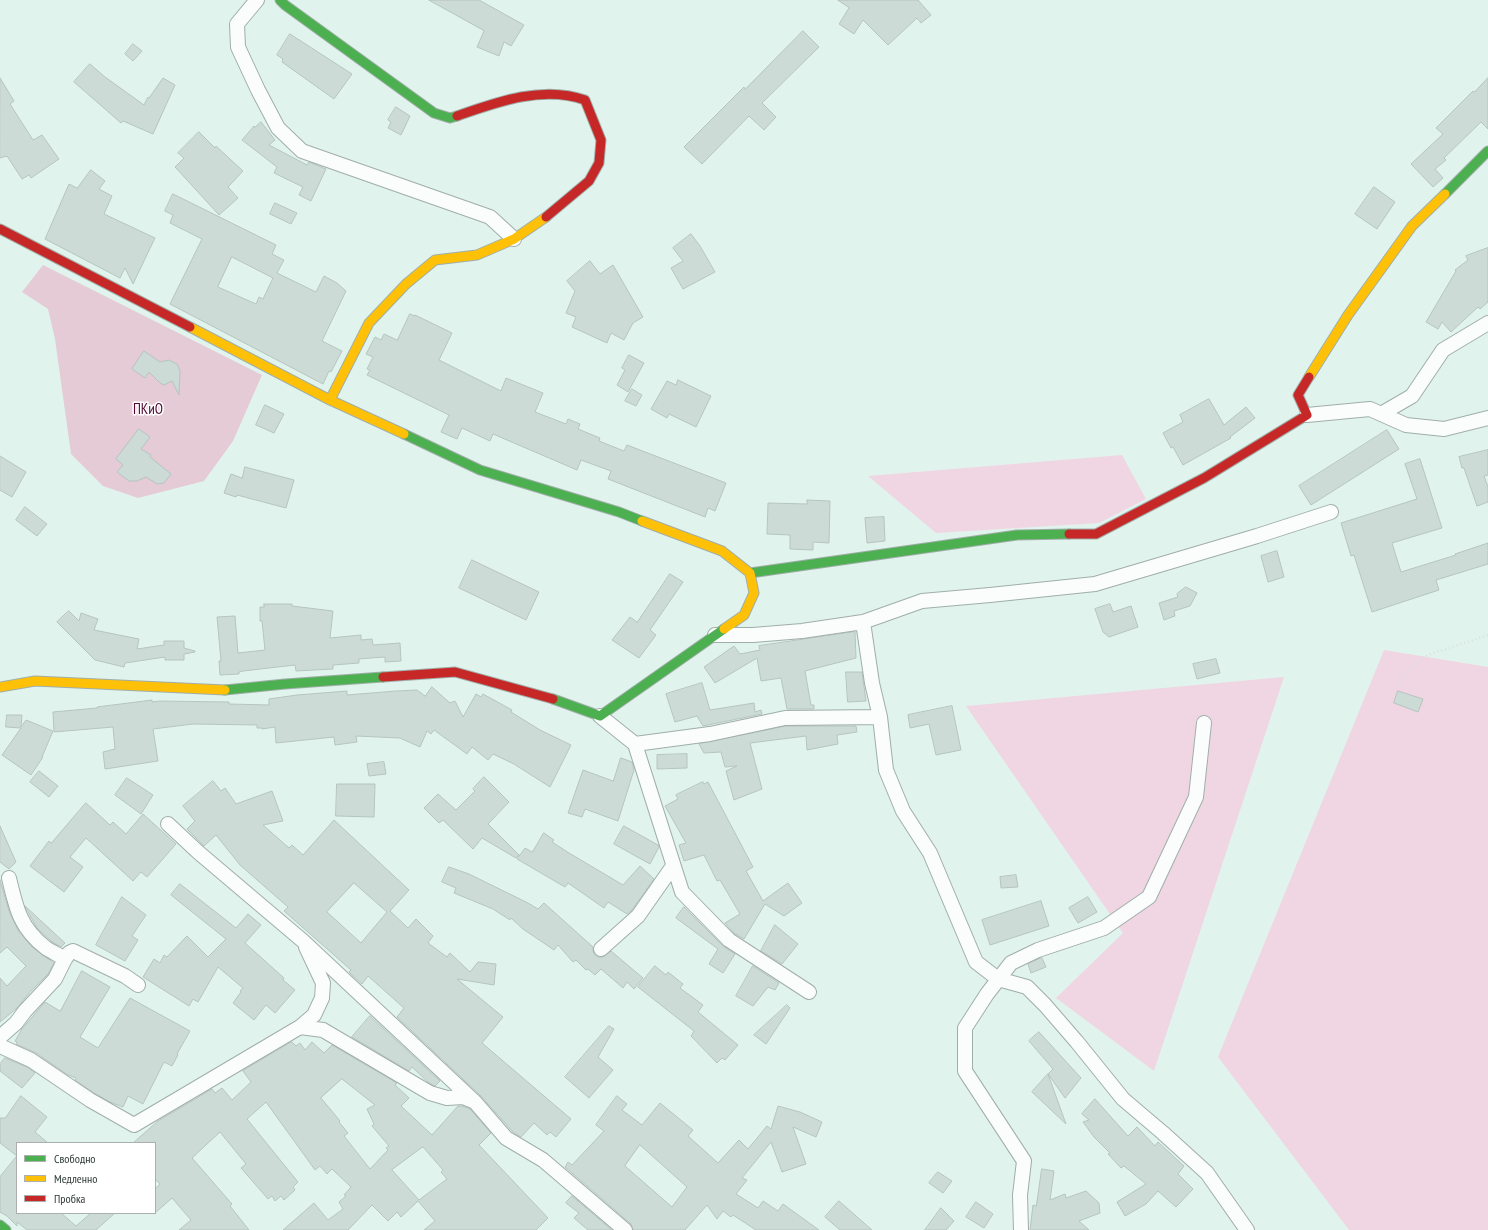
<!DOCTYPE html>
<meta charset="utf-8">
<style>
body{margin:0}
#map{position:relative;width:1488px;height:1230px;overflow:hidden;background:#e1f3ed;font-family:"PT Sans Narrow",sans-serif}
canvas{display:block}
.legend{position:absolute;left:16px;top:1142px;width:140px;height:72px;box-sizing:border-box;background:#fff;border:1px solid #abb0af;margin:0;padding:5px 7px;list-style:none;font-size:12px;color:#2d3a36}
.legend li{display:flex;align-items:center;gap:8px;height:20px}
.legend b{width:20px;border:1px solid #abb0af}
</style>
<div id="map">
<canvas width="1488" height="1230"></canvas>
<ul class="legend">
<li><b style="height:5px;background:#4caf50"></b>Свободно</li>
<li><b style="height:5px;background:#ffc107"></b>Медленно</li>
<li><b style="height:5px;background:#c62828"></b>Пробка</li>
</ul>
</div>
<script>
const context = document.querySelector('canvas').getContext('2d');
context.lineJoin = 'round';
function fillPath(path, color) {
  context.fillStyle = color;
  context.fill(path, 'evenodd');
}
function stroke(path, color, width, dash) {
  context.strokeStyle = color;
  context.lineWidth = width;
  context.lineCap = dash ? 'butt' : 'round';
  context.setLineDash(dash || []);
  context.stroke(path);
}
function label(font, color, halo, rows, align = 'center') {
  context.font = font + ' "PT Sans Narrow",sans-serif';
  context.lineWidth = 3;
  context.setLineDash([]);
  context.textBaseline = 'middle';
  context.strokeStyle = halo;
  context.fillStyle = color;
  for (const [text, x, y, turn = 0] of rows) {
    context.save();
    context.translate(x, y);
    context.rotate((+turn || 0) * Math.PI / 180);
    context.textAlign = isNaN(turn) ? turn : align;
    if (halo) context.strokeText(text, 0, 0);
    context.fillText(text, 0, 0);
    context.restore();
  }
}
fillPath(new Path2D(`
 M1122 455 1146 499 1099 523 936 533 868 476Z
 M1384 650 1488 667V1230H1349L1218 1057Z
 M1284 677 1154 1071 1056 998 1123 933 966 706Z`), '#f0d6e2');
fillPath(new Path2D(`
 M43 265 262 375 233 441 204 481 138 498 103 486 71 454 55 339 48 309 22 292Z`), '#e5cbd6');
const building = new Path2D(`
 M429 0H479L524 25 511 46 504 42 499 56 477 47 484 31Z
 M838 0H918L931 15 921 23 917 18 888 45 863 20 854 34 839 24 849 8Z
 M803 31 819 47 762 103 776 117 764 130 749 116 702 164 684 147 744 87 745 89Z
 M290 34 352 74 334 99 282 62 283 59 277 55Z
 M133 44 142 51 133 61 125 54Z
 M90 64 105 77 144 105 148 97 149 98 163 78 175 85 153 134 123 121 121 123 74 82Z
 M0 78 14 101 10 104 33 140 42 135 59 159 31 178 29 175 22 179 7 156 0 158Z
 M1488 78V129L1481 122 1444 158 1446 160 1435 169 1443 178 1433 187 1411 164 1443 134 1436 128 1473 91 1474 92Z
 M396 107 410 116 401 135 388 128 391 122 388 120Z
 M261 122 275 140 269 145 307 165 309 162 326 169 311 201 299 195 303 187 274 173 277 167 242 140 254 126 255 127Z
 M199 132 215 148 216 146 243 171 228 187 238 198 219 215 175 167 184 158 178 153Z
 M91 170 105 181 99 189 112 196 104 214 155 238 133 284 125 268 120 278 45 239 69 184 77 188Z
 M1374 187 1395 202 1377 229 1355 214Z
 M173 194 276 245 272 254 284 260 277 273 316 292 324 276 337 283 346 291 322 341 342 351 331 372 329 371 323 384 170 304 202 239 170 223 173 215 165 211ZM232 257 273 278 263 299 259 297 256 304 218 287Z
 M275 203 297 213 291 224 270 214Z
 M691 234 700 246 715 272 683 289 671 268 683 261 673 248Z
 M1488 248V302L1480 309 1478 307 1451 332 1442 322 1438 329 1426 322 1456 271 1455 270 1468 260 1466 256Z
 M590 261 600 274 613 265 643 317 633 323 624 340 611 333 607 343 572 327 576 317 566 313 575 291 567 281Z
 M410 314 415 316V315L452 333 439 360 501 391 506 378 543 393 535 412 566 424 568 419 580 424 578 429 600 438 599 441 624 451 627 445 726 483 715 511 708 508 705 517 608 479 611 471 581 460 577 470 493 434 490 441 462 428 457 439 441 432 449 415 367 375 370 370 367 369 373 357 366 354 375 337 381 340 384 334 397 340Z
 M144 351 160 362 169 360 177 364 180 371 179 395 172 381 164 385 160 383 149 372 145 378 132 369Z
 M629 355 644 363 628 392 617 385 625 370 622 368Z
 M678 380 711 396 696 427 669 414 667 418 651 409 667 381 676 385Z
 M632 389 642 395 636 406 625 401Z
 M1209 399 1224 425 1246 407 1255 418 1230 437 1231 438 1183 465 1173 447 1171 448 1163 433 1183 422 1180 415Z
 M265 405 284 414 274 433 256 425Z
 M139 429 150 437 141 449 151 455 150 457 171 474 164 483 157 484 146 477 137 481H129L117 472 123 465 116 459Z
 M1387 430 1399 449 1311 505 1299 486Z
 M1488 450V475L1484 476 1488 487V502L1477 506 1464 468H1462L1459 457Z
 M0 456 26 472 12 497 0 490Z
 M1420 459 1442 528 1392 543 1401 572 1456 555 1455 554 1488 543V564L1436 580 1439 590 1372 612 1354 555 1351 556 1341 523 1417 499 1405 464Z
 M245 467 294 480 286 508 237 495 236 497 224 493 231 474 242 478Z
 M807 500 830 501 829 543 813 542V550L790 549V535L767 534 768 503 807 504Z
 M25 507 47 524 37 536 16 520Z
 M884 517 885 541 867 543 865 518Z
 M1277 551 1284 577 1268 582 1261 556Z
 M472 560 539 592 526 620 459 588Z
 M670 574 683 582 650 630 656 635 639 658 612 640 630 617 637 622Z
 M1186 587 1197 593 1190 606 1174 611 1175 616 1164 620 1159 603 1178 597 1177 594Z
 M264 604H292V606L333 611 330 638 361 635V640L372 639 373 645 400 643 401 661 385 662V657L371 658 359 659V663L333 665V669L296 671 295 665 243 671 239 672V674L220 675 219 661H221L217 617 235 616 238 653 265 650 262 621H260V607H264Z
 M1110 604 1113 612 1131 606 1138 627 1109 637 1103 632 1095 609Z
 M69 611 79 621 81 613 98 619 94 630 139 639 137 649 164 645V641H184V648L195 651V652L184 654V660H165V657L125 663 124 667 95 660 57 622Z
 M855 632 856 658 805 671 811 705H814V709H787L781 678 761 681 757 658 715 683 704 667 734 646 740 654 760 650 759 646Z
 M1216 659 1220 673 1197 679 1193 664Z
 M846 672H862L866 701 848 702Z
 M702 683 710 710 754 703 755 712 761 710 762 714 703 726 697 716 675 722 666 694Z
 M432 687 450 703 455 701 463 717 476 694 481 697 483 694 512 710 511 712 540 730 571 745 550 787 514 764 493 754 488 760 472 747 467 754 434 730 431 734 427 731 420 747 400 738 356 736 357 742 335 745 334 737 276 743 275 727 262 729V728H257V725L193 724 153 729 158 761 105 769 103 752 115 749 113 727 54 732 53 712 97 708V707L152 700V702L160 701 229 702V704L269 705V699L297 695 347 691V695L396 691 417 690 425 696Z
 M1398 691 1423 699 1418 712 1394 703Z
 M952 706 961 750 936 755 929 724 910 728 908 715Z
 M7 715H22L21 727 26 720 53 731 42 757H43L31 775 2 755 21 728 6 727Z
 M786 726H856L857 732 837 735 838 744 807 750 806 736 750 743 762 789 734 800 726 771 737 766 725 767 721 752 704 753 699 744Z
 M687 754V768L657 769V755Z
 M621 758 632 762 634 770 618 821 585 809 582 817 568 813 583 770 613 781Z
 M384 762 386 774 369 776 367 764Z
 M39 771 58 786 49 797 30 782Z
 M484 777 509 802 488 824 519 855 516 858 482 838 473 849 444 821 443 820 439 823 424 808 438 794 456 810 475 791 473 789Z
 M127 778 153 795 141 814 115 795Z
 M213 781 221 791 225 788 236 804 272 791 283 821 263 825 289 848 292 845 303 855 334 820 409 890 390 911 408 928 416 919 433 936 428 943 447 957 450 953 470 972 478 962 496 964 494 985 457 979 503 1017 482 1043 571 1119 556 1137 550 1132 547 1135 534 1123 521 1137 512 1131 481 1096 397 1017 404 1008 368 976 362 984 349 972 351 970 284 911 288 907 240 865 216 835 204 846 187 829 195 821 183 806ZM354 883 387 912 361 943 327 912Z
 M703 782 704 784 708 782 753 867 746 871 763 901 788 883 802 903 784 916 765 904 744 939 734 933 725 923 740 914 720 880 717 881 704 855 684 861 679 845 686 843 665 806 678 799 676 795Z
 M337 784H375L374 817 336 816Z
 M86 803 110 825 113 822 126 834 143 814 176 844 147 877 141 872 133 881 86 838 70 857 83 867 64 892 30 866 49 841 51 843Z
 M0 826 16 862 9 869 0 862Z
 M624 826 658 845 659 847 650 864 614 844Z
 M544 833 554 840 552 842 569 853 623 885 640 866 654 879 632 910 627 914 608 902 604 908 568 883 565 887 517 859 525 848 532 852Z
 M449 867 469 874 528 903 538 909 544 903 593 947V951L595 955 599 957H603L611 951 643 978 634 989 627 982 623 988 601 969 595 975 588 969 586 970 576 960 573 962 558 945 554 950 523 929 511 918 510 920 493 909 454 893 456 888 442 882Z
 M1016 875 1018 887 1001 888 1000 877Z
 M0 880 9 911 18 930 32 947 54 963 48 974 30 992 17 1008 0 1022V978L7 986 26 966 7 947 0 953Z
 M180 884 236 928 248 914 261 925 245 943 284 978 283 980 295 990 275 1013 266 1005 254 1020 233 1003 241 992 240 991 243 988 218 967 198 1002 193 999 189 1006 143 977 154 959 160 963 164 955 167 957 187 936 208 957 226 939 171 895Z
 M122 897 146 915 132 936 138 940 125 961 96 945Z
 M1088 897 1097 912 1078 923 1069 908Z
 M1041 901 1049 926 990 945 982 920Z
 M25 906 65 943 61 947 51 941 37 928Z
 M684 907 723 946 735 954 723 973 709 964 718 949 676 918Z
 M775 925 798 944 782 964 761 951Z
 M1042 958 1046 967 1031 973 1028 964Z
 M655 966 666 975 668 972 683 984 680 988 703 1005 698 1012 738 1045 725 1060 722 1058 717 1063 691 1036 694 1031 638 987Z
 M753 966 779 983 775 990 768 987 753 1006 736 996Z
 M82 971 110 987 80 1037 98 1048 130 998 190 1031 177 1054 178 1055 172 1066 164 1062 143 1104 128 1096 123 1107 110 1102 94 1093 75 1080 76 1078 68 1075 36 1053 16 1044 17 1042 15 1041 22 1029 45 1002 60 1011Z
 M787 1005 790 1008 766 1044 754 1035Z
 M370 1016 440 1081 435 1086 429 1083 412 1067 409 1071 352 1037Z
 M609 1026 614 1029 598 1057 613 1070 589 1098 565 1077Z
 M1039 1032 1081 1078 1065 1098 1048 1074 1053 1069 1029 1041Z
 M292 1042 296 1046 300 1043 305 1050 312 1042 324 1053 332 1045 397 1083 395 1085 409 1098 401 1106 432 1135 458 1106H462L470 1109 491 1133 479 1145 548 1218 536 1230H424L435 1221 418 1201 401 1217 397 1212 388 1221 372 1205 348 1230H283L314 1203 328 1220 343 1209 339 1202 346 1196 344 1195 351 1187 332 1169 327 1174 320 1166 315 1170 266 1102 247 1119 298 1182 293 1187 295 1190 284 1200 281 1196 275 1201 272 1196 268 1199 241 1168 246 1164 220 1132 192 1158 232 1204 230 1206 249 1230H179L191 1220 172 1198 155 1213V1189L160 1184 155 1179V1143H133L158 1121 212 1089 215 1093 222 1088 232 1100 251 1082 243 1071ZM342 1079 375 1105 367 1109 374 1124 372 1126 389 1146 386 1148 388 1150 370 1169 344 1136 348 1133 339 1122 340 1121 321 1098ZM423 1147 443 1170 441 1172 447 1179 419 1200 392 1170Z
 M5 1058 27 1067 35 1073 22 1088 0 1071V1064Z
 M1048 1074 1066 1124 1032 1092Z
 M21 1096 47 1117 35 1132 48 1143H17V1156L0 1143V1118H5Z
 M617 1096 627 1104 622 1110 642 1125 660 1103 693 1130 688 1136 718 1163 739 1140 748 1149 767 1126 771 1129 778 1106 800 1112 822 1122 816 1137 793 1127 806 1164 782 1172 771 1142 742 1178 747 1180 736 1194 758 1208 763 1201 778 1211 783 1204 819 1230H756L733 1215 731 1217 723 1211 717 1219 707 1205 685 1230H633L631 1224 565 1167 568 1162 572 1165 604 1131 596 1125ZM640 1145 687 1187 672 1207 625 1166Z
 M1095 1099 1128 1136 1137 1127 1155 1146 1158 1142 1184 1166 1178 1174 1193 1189 1176 1207 1158 1191 1146 1204 1125 1216 1117 1202 1146 1184 1124 1166 1121 1168 1108 1154 1110 1153 1094 1137 1083 1122 1089 1120 1082 1114Z
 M17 1156V1213H61L76 1226 91 1213H115L96 1230H27L17 1222V1226L7 1216 0 1212V1177Z
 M1042 1169 1054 1171 1050 1200 1065 1194 1066 1198 1086 1191 1099 1203 1100 1213 1079 1221 1089 1230H1030L1033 1205 1036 1206Z
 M938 1172 952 1181 943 1193 929 1183Z
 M572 1196 612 1230H588L574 1218 579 1213 566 1203Z
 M839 1201 872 1230H840L825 1217Z
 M976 1202 993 1214 984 1228 966 1217Z
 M941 1208 954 1221 946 1230H925Z`);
fillPath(building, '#ccdbd6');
stroke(building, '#b6c4bf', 1);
const street = new Path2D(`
 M257 0 237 24 238 47 258 90 278 128 302 151 490 217 514 239
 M1381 414 1412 396 1443 350 1488 323
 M1307 415 1370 409 1406 425 1444 429 1488 418
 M863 622 872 683 880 717 886 770 903 811 930 853 976 962 998 979 1027 987 1045 1005 1077 1042 1123 1099 1163 1133 1207 1173 1247 1230
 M715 635H753L802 631 863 622 922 601 990 595 1095 584 1257 536 1331 512
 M600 716 635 744 682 892 729 940 809 992
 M635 744 710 734 785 718 880 717
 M168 824 198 852 303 941 475 1102 506 1138 543 1160 625 1230
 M9 878C16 908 20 928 46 948 52 952 59 955 65 959
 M601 949 638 916 673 866
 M300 1027 314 1015 322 998 323 983 306 947
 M0 1037 16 1023 25 1011 55 979 65 959 69 953 73 951 125 976 138 985
 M0 1046 31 1060 90 1100 134 1125 300 1027 323 1030 430 1093 447 1098 463 1097 473 1101
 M1021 1230 1020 1195 1024 1161 965 1071V1028L987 994 1011 963 1038 950 1104 928 1149 897 1196 797 1204 723`);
const fast = new Path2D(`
 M280 0 285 5 434 113 450 118 457 116
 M1445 194 1488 151
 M404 434 480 470 619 512 642 521
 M750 573 1017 535 1069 534
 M225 690 285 684 383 677
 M553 699 600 716 724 629
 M0 1225 6 1230`);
const slow = new Path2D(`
 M190 327 330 400 404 434
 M1309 377 1348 315 1412 226 1445 194
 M330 400 369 323 406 284 435 260 477 255 514 239 546 217
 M642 521 722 551 750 573 754 593 744 615 724 629
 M0 687 35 681 225 690`);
const jam = new Path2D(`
 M457 116C497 102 543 85 585 100L601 140 599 163 589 181 546 217
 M0 229 190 327
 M1069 534H1096L1204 478 1307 415 1298 395 1309 377
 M383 677 455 672 553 699`);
stroke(street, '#a0aea9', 16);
stroke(fast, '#a0aea9', 11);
stroke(slow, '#a0aea9', 11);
stroke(jam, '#a0aea9', 11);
stroke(new Path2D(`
 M1400 685 1418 660 1431 654 1488 635`), '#dae0df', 2.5, [1, 3]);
stroke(street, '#fafdfc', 14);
stroke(fast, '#4caf50', 9);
stroke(slow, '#ffc107', 9);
stroke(jam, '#c62828', 9);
label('15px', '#510932', '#fff', [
 ["ПКиО",148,410]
]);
</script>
